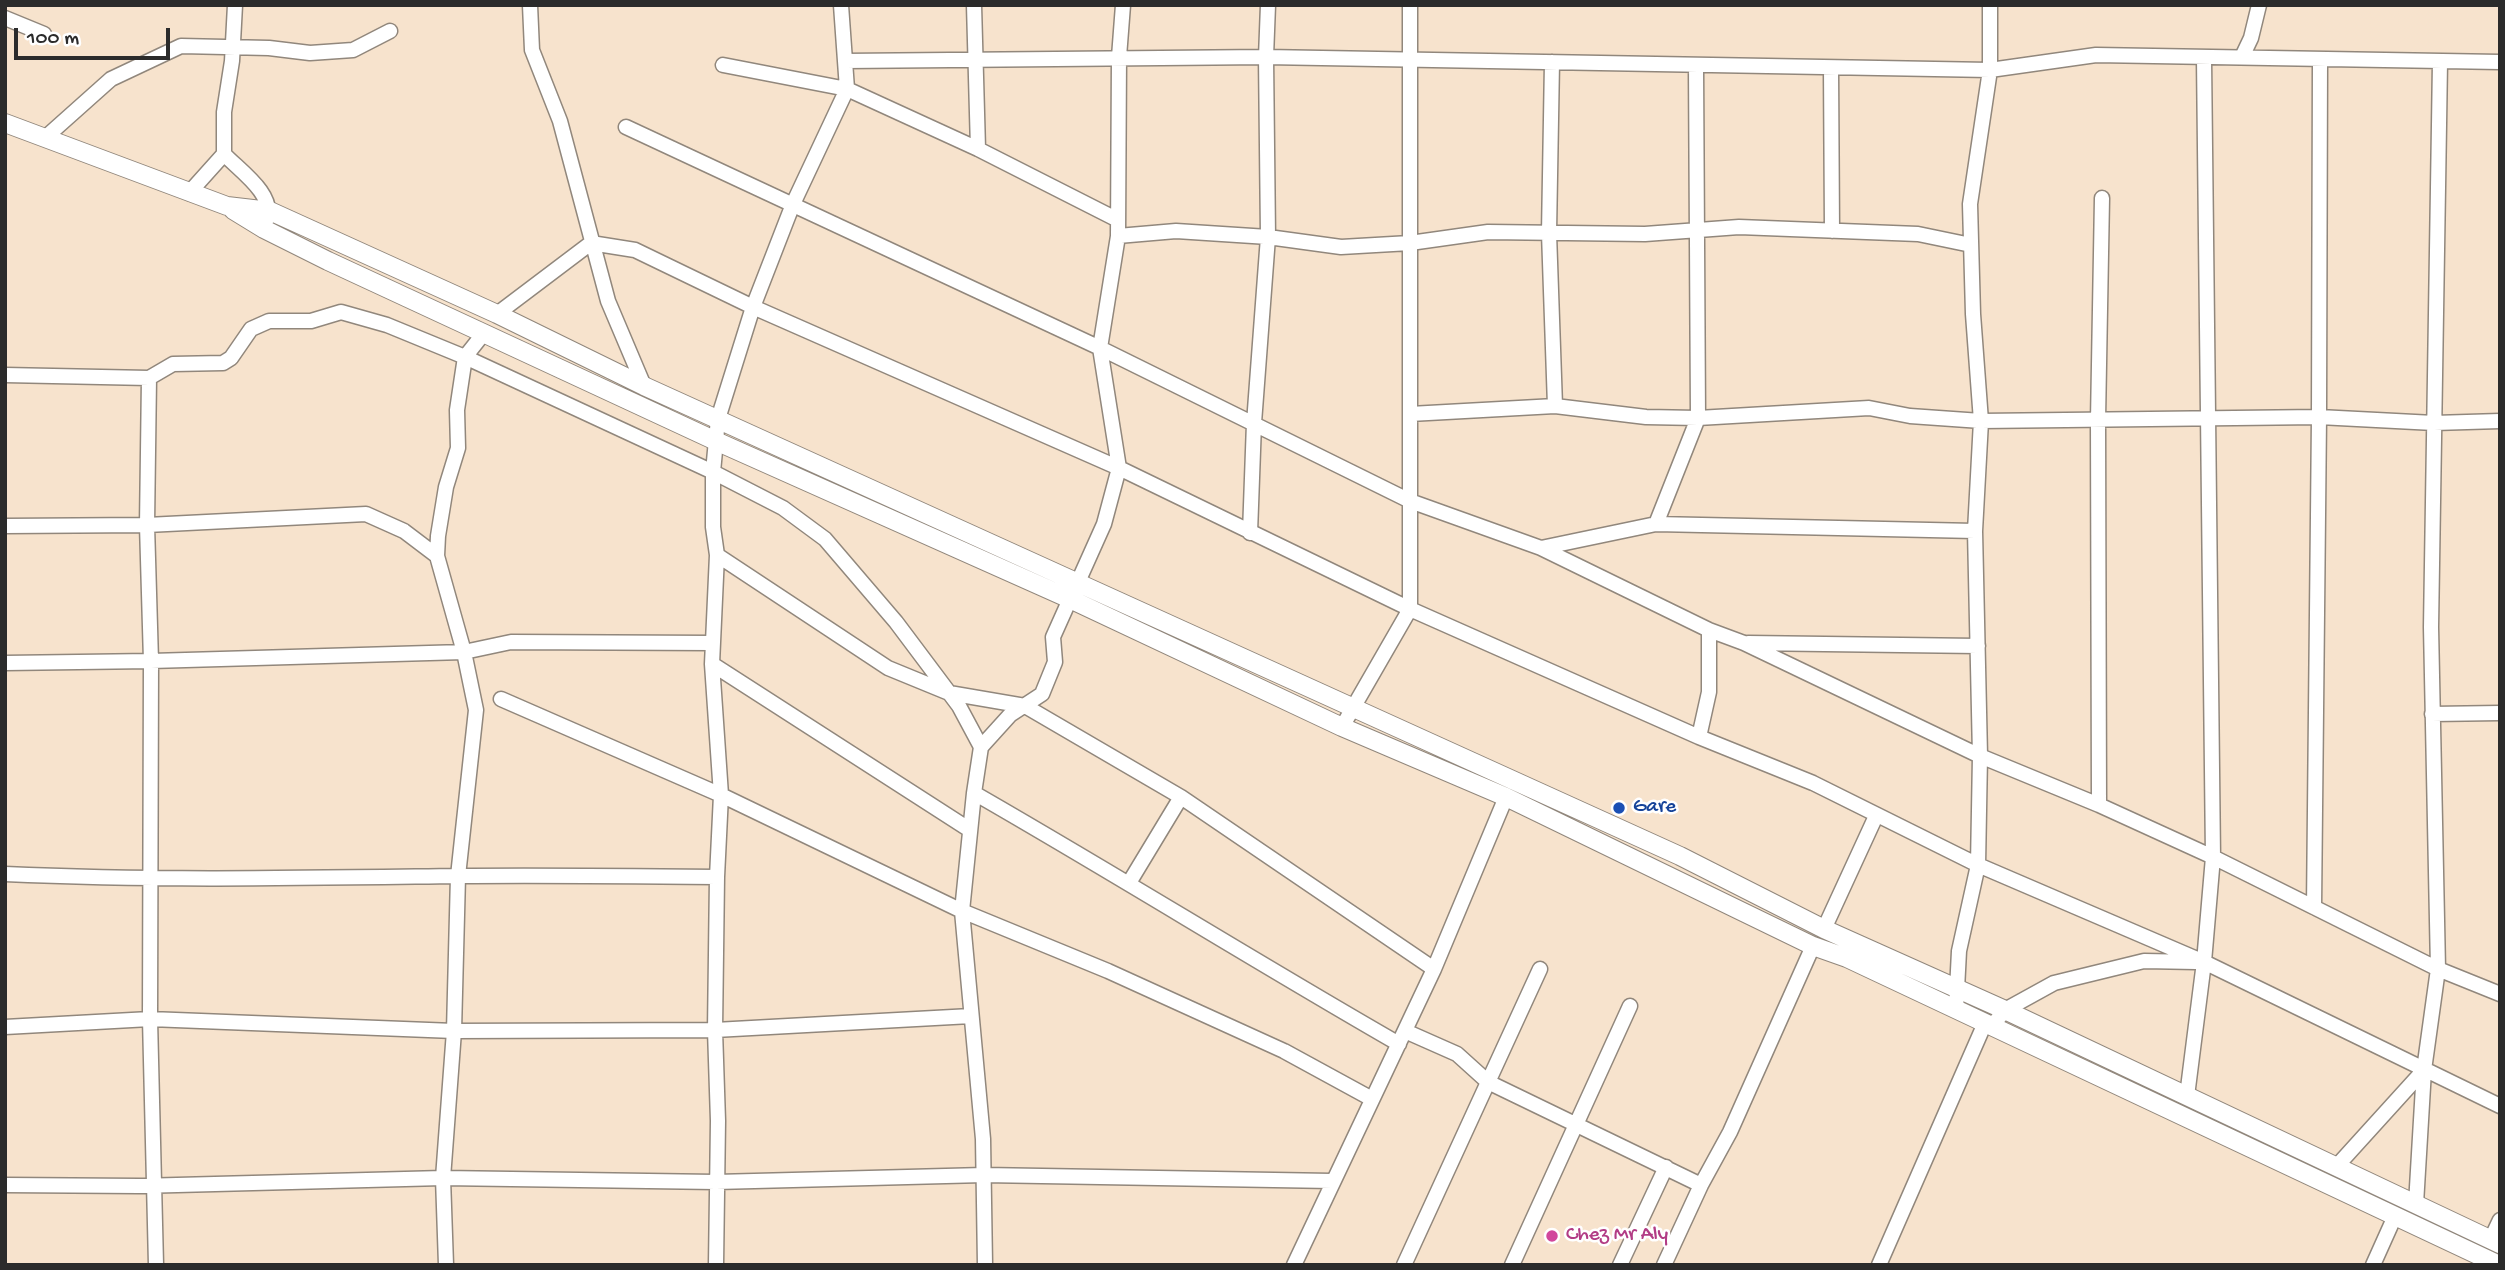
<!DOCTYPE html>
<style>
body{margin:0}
#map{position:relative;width:2505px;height:1270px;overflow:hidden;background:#f7e3cd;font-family:"Gochi Hand",sans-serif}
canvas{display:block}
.frame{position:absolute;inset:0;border:7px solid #2b2b2b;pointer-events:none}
.scale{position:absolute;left:14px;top:28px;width:156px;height:32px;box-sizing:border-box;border:4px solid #2b2b2b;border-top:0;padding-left:9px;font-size:21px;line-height:24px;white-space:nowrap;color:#2b2b2b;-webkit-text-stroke:5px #fff;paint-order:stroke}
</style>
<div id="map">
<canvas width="2505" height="1270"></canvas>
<div class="frame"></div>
<div class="scale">100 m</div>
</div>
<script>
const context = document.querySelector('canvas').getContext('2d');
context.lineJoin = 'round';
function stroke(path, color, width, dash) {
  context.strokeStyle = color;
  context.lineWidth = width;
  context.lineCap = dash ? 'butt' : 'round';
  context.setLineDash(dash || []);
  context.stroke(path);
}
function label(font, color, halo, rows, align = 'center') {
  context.font = font + ' "Gochi Hand",sans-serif';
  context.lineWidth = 5;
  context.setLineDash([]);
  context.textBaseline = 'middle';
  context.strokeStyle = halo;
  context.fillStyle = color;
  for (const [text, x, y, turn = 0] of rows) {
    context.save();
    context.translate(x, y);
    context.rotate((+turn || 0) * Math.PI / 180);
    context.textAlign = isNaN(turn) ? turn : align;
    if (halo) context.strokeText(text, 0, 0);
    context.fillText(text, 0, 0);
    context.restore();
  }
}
const minor = new Path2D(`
 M530 5 532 50 560 121 608 301 644 386
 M974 5 978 149
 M5 18 44 34
 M2242 57 2251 38 2259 5
 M845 61 1266 57 1990 70 2096 55 2500 62
 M1552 62 1549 233 1555 406
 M723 65 847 89 978 149 1118 220
 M1831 68 1832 231
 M626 127 1100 348 1410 501 1541 548 1709 630 1744 643 1980 756 2099 805 2213 857 2438 969 2500 994
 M46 137 111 79 181 46 269 48 310 53 353 50 390 31
 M224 154C240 171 275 194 267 219
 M189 193 224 154V112L232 61 235 5
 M1118 236 1176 231 1268 237 1341 247 1410 243 1488 232 1645 234 1739 227 1918 234 1971 245
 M497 314 591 243 635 250 753 307 1119 468 1410 609 1699 737 1813 783 1978 865 2204 962 2500 1106
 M5 375 149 378 173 364 223 363 231 358 251 329 269 321H311L341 312 387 325 465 357 713 472 783 508 825 539 896 622 959 706 981 747
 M149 378 147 525 151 661 150 1019 156 1265
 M1410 414 1555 406 1646 417 1698 418 1869 408 1910 416 1981 421 2319 417 2434 423 2500 421
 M1656 524 1698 418 1696 66
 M5 526 147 525 366 514 404 531 437 556
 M1250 533 1254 423 1268 237 1266 57 1268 5
 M1541 548 1656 524 1975 531
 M717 555 888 668 949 693 1025 706 1181 797 1434 969
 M1078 582 1104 524 1119 468 1100 348 1118 236 1119 57 1123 5
 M1748 643 1978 646
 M5 663 151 661 464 652 511 642 712 643
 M712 664 970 830
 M501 699 721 795 962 911 1108 971 1284 1051 1372 1099
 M2432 714 2500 713
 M1342 727 1410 609V5
 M1699 737 1709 692V630
 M974 793C1117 875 1256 962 1399 1044
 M2099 805 2098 420 2102 198
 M5 874C156 881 306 878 457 876 543 875 630 876 717 877
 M1129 883 1181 797
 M2314 907 2319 417 2320 59
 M1824 929 1876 816
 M1956 1009 1959 951 1978 865 1980 756 1975 531 1981 421 1973 314 1970 204 1990 70V5
 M1992 1026 2005 1010 2054 983 2144 961 2196 962
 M5 1027 150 1019 454 1031 715 1030 971 1016
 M1405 1031 1457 1054 1488 1082 1701 1185
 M2187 1096 2204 962 2213 857 2204 59
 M2336 1167 2424 1070
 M5 1185 139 1186 443 1178 716 1182 984 1175 1332 1181
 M2416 1204 2424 1070 2438 969 2431 627 2440 62
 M2491 1239 2500 1220
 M446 1265 443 1178 454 1031 458 876 476 710 464 652 437 556 438 536 446 487 458 448 457 410 465 357 484 333
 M716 1265 718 1121 715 1030 717 877 721 795 712 664 717 555 713 527V472L718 419 753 307 793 204 847 89 841 5
 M985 1265 983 1139 962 911 974 793 981 747 1010 715 1042 694 1055 662 1053 637 1070 599
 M1294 1265 1434 969 1506 797
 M1404 1265 1540 969
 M1512 1265 1630 1006
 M1620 1265 1666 1167
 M1664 1265 1701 1185 1730 1132 1813 946
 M1879 1265 1985 1023
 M2373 1265 2395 1216`);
const major = new Path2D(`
 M5 123 227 206 270 211 497 314 644 386 1680 856 1824 929 2005 1010 2500 1244
 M233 210 264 229 328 261 718 442 1070 599 1342 727 1506 797 1813 946 1847 958 2499 1265`);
stroke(minor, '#91877c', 17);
stroke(major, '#91877c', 20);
stroke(minor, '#fff', 14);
stroke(major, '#fff', 18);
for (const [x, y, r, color] of [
 [1619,808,7,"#1a4fb4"],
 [1552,1236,7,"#d1479c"]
]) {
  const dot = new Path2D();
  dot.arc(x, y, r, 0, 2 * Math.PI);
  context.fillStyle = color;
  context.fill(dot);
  stroke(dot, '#fff', 2.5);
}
label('21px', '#164399', '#fff', [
 ["Gare",1633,808]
], 'left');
label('21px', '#b23c85', '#fff', [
 ["Chez Mr Aly",1566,1236]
], 'left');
</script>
